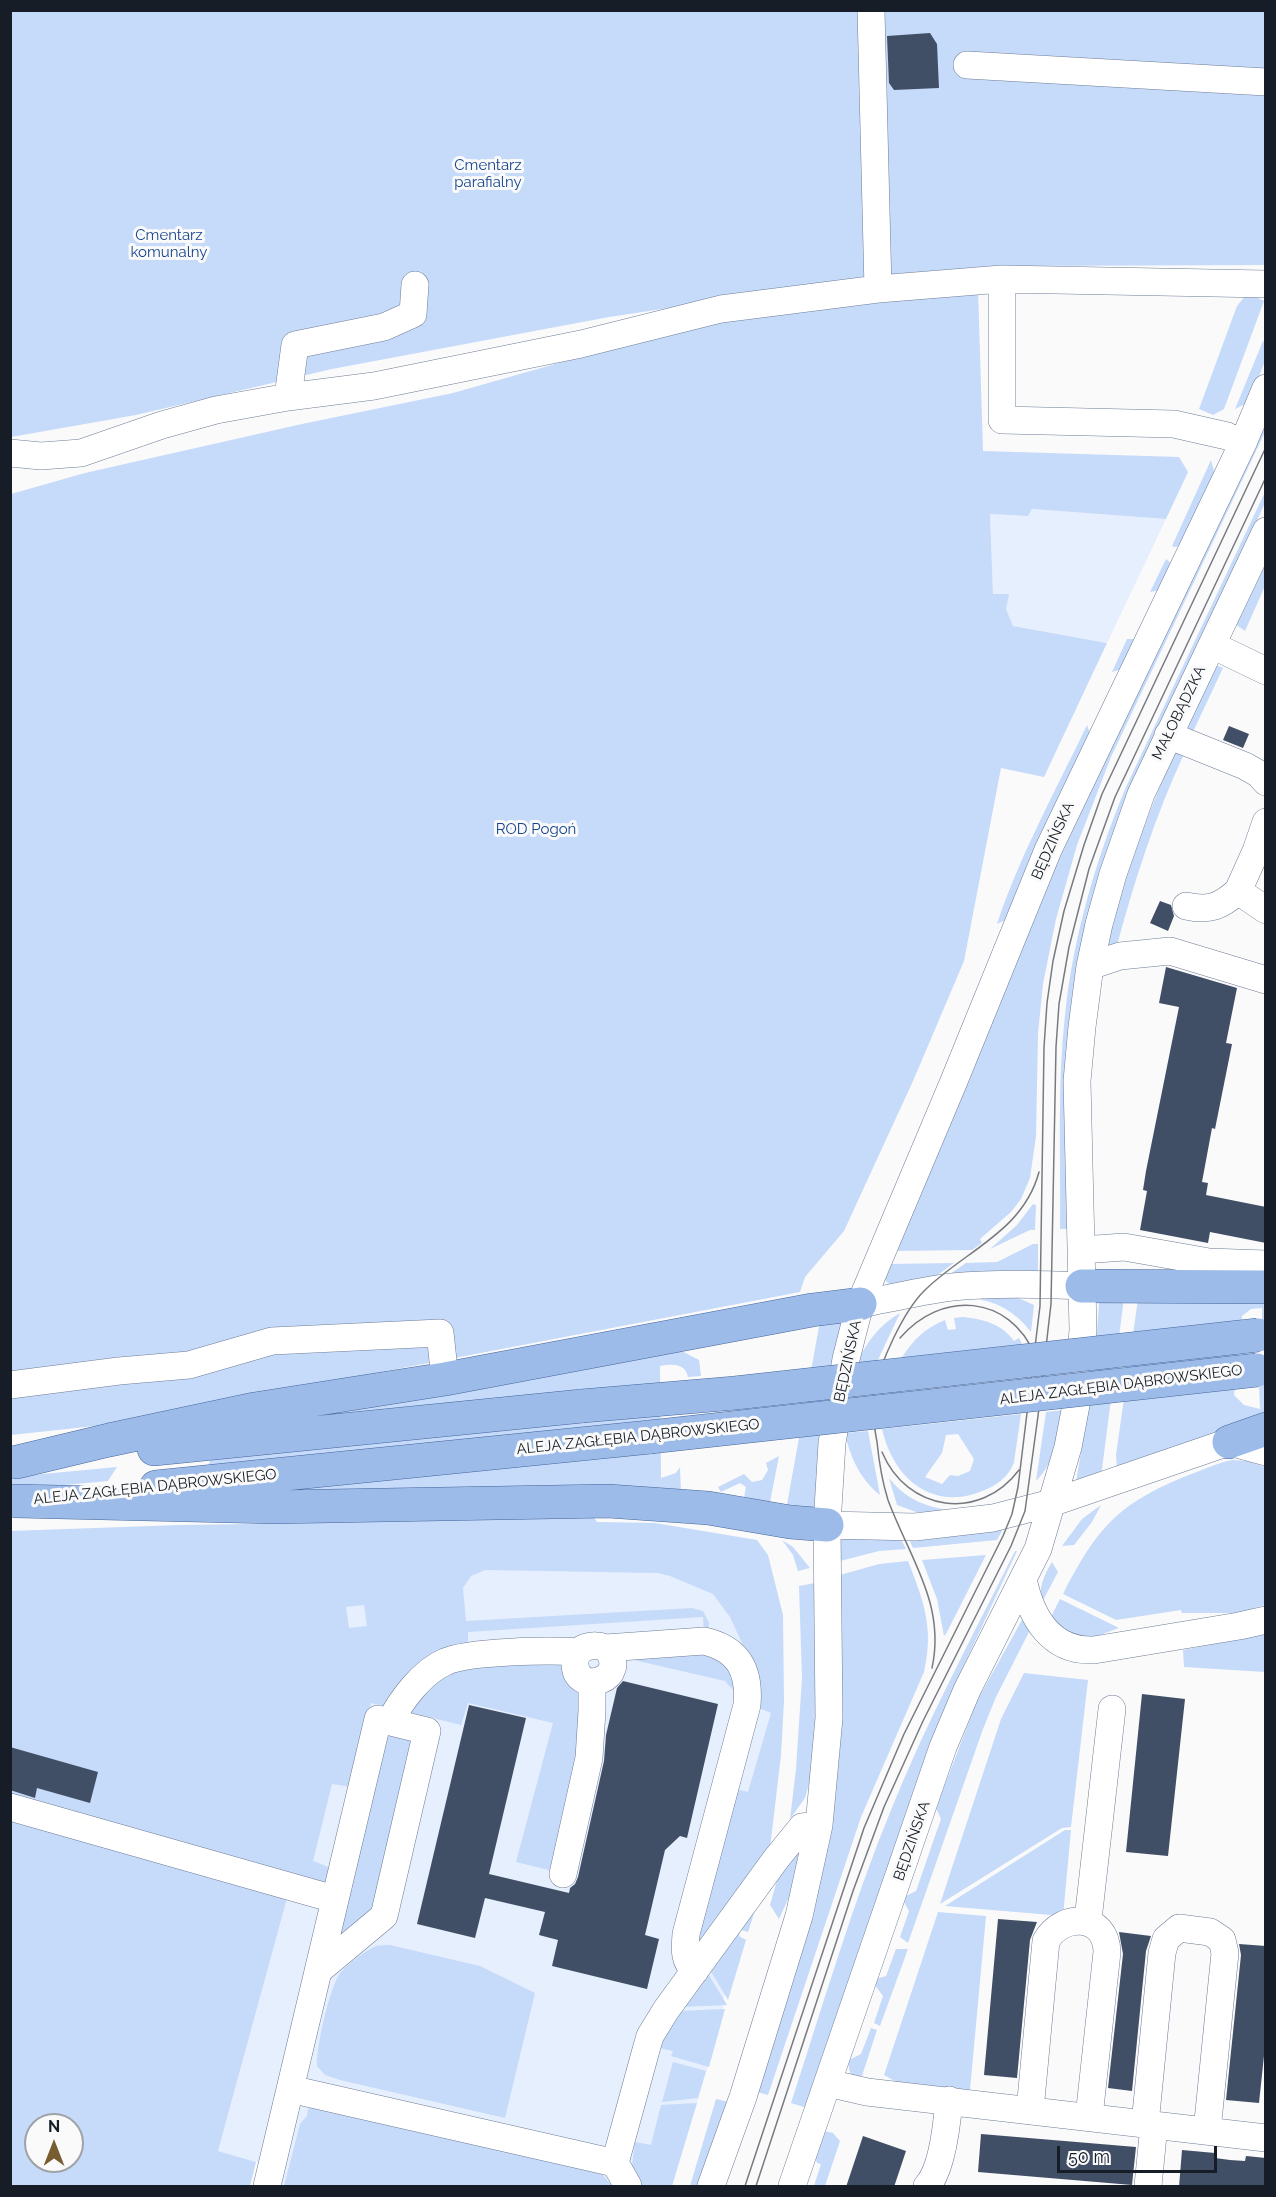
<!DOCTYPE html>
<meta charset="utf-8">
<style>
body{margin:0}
#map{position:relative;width:1276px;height:2197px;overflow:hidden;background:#fafafa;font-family:Raleway,sans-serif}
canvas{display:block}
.frame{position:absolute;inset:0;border:12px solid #171d27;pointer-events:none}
.north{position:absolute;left:24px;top:2113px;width:60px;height:60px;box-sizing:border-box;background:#fafafa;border:2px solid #9fa2a6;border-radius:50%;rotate:0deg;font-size:16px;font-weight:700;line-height:24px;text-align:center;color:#171d27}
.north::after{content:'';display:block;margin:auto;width:21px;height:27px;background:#775d2f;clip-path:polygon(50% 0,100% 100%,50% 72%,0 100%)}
.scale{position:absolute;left:1057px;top:2146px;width:160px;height:27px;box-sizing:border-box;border:3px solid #171d27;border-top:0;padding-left:8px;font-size:18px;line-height:21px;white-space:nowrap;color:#171d27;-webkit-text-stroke:4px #fafafa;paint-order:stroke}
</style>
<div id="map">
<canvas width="1276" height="2197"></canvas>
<div class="frame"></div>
<div class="north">N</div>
<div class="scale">50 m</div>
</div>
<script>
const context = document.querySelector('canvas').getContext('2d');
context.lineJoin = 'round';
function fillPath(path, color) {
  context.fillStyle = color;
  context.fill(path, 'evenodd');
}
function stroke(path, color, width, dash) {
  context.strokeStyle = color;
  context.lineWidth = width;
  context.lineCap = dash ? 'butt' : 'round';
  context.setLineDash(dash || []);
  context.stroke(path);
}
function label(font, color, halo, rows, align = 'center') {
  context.font = font + ' Raleway,sans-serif';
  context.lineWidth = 6;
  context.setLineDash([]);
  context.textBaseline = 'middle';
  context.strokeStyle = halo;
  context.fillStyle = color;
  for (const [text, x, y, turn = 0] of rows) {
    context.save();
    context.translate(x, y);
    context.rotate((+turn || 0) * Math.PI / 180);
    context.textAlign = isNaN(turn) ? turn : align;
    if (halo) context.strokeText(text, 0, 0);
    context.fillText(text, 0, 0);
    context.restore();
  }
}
fillPath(new Path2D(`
 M1032 509 1166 519 1107 643 1013 626 1006 609 993 595 990 514 1028 516Z
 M339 1566H666L771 1611 779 1707 737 1867 722 2019 672 2186H281L286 2167 256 2162 218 2151 341 1699 348 1628Z`), '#e6effd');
fillPath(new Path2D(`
 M11 11H1265V265L993 266 895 274 609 317 332 369 136 415 11 437Z
 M978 288 983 451 1179 457 1188 472 1166 519 1032 509 1028 516 990 514 993 594H1009L1006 609 1013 626 1107 643 1044 777 1001 768 964 961 913 1081 844 1231 805 1277 800 1292 104 1425 11 1435V494L85 473 302 424 453 393 675 330 785 309Z
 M1245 296 1256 297 1264 301 1224 409 1213 415 1199 409 1237 306Z
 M1263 341 1265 342V361L1251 397 1247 403 1235 409Z
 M1265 422V432L1111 757 1077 845 1056 919 1043 984 1038 1033 1036 1136 1030 1178 1021 1199 1011 1212 980 1239 982 1243 972 1250 895 1251 1047 885Z
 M1211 460 1215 475 1182 546 1174 547 1172 546Z
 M1265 492V503L1118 823 1069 1229H1060C1061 1158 1057 1086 1065 1015 1073 937 1096 859 1126 787Z
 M1166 559 1173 565 1161 590 1150 592Z
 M1265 560V586L1245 631 1235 624Z
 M1127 639H1137L1122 669 1112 672Z
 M1216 665 1223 668 1190 738 1186 726Z
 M1087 725 1091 736 1008 919 997 924C1020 855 1056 790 1087 725Z
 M1176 750 1185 752C1155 816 1134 882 1116 949L1104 953C1123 883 1146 815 1176 750Z
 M1033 1204 1036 1205 1035 1230H1030L990 1249 1017 1225Z
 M1033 1244H1038V1272L947 1276 966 1263 997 1262Z
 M954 1263 932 1279 890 1285 885 1280 889 1264Z
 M980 1297H1016L1034 1305 1031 1332C1019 1316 1001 1303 981 1300Z
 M1124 1298 1101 1477 1076 1482 1094 1375 1099 1304 1100 1301Z
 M1138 1299H1265V1320H1262V1308L1251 1309 1242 1316 1234 1395 1244 1405 1260 1409 1259 1385H1265V1415L1117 1469 1116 1455Z
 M900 1313 877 1362 856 1364C867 1342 879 1325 900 1313Z
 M963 1317C983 1319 1002 1324 1014 1341L1019 1338 1023 1346 901 1359C912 1341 925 1328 945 1320L948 1330 956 1329 954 1318Z
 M820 1321 840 1323 841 1326 816 1505 813 1512 786 1510Z
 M672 1346 699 1360 701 1376 688 1377C685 1363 672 1364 660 1366L661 1478 676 1473 680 1467 681 1493 282 1500 207 1469 212 1456 229 1428Z
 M1064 1410C1059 1435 1055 1462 1036 1481L1046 1412Z
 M1021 1414 1014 1462C1011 1473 1000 1483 989 1488 937 1514 894 1482 882 1429ZM958 1434 974 1459 970 1471 958 1476 950 1475 942 1484 925 1477 942 1453 946 1435Z
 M868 1431 880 1495C860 1479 850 1457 845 1433Z
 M779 1456 769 1507 743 1503 746 1487 740 1483 721 1492 718 1487 744 1474 752 1482 762 1480 768 1470 766 1463Z
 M1232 1460 1247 1461 1265 1467V1605L1238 1613H1182L1181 1610 1116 1620 1063 1594C1097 1528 1118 1503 1189 1475 1203 1470 1217 1463 1232 1460Z
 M117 1467 108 1481 11 1490V1477Z
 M889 1478C902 1495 920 1505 942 1509L944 1513 916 1512 897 1505Z
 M1101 1505 1092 1522 1074 1545 1062 1546 1082 1519Z
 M590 1511 597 1522 655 1523 757 1540 768 1555 783 1615 784 1701 781 1755 770 1848 702 1942 697 1941 731 1788 748 1792 771 1713 754 1706 746 1658 742 1643 730 1617 713 1594 670 1576 658 1573 485 1570 471 1576 463 1588 466 1621 692 1608 703 1611 709 1623 708 1634H704L703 1617 468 1632V1663L556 1660 569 1667 577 1680 583 1755 553 1871 516 1862 553 1723 468 1703 461 1725 371 1703 351 1787 332 1784 313 1861 331 1868 326 1891 292 1880 218 2151 256 2162 250 2186H11L10 1531 180 1525 312 1523 427 1514ZM364 1605 367 1626 349 1628 346 1607ZM36 2125H72V2161H36Z
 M1003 1529 997 1540 913 1548 909 1539Z
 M843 1539H901L906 1549 879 1551 840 1561V1541Z
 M782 1540 793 1547 810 1568 798 1571 793 1555Z
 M1015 1551H1017L957 1680 807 2108 791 2103C823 2005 852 1905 891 1810 927 1721 972 1637 1015 1551Z
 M986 1555 946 1634 944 1636 937 1599 922 1560Z
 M908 1561C924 1602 934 1628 924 1672L861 1817 768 2095 757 2092 807 1937 828 1843 841 1721 840 1575 879 1564Z
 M1052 1562 1058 1572 1041 1604C1039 1587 1043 1577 1052 1562Z
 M815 1583 818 1676 812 1773 805 1798 790 1819 796 1769 802 1678 799 1586Z
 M1060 1599 1119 1628 1086 1640 1078 1639 1049 1621Z
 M1023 1618 1031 1628 996 1697 983 1729 908 1943 900 1937 909 1911 904 1902 906 1896 916 1891 941 1819 936 1808 977 1701Z
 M1265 1634V1672L1184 1667 1183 1650Z
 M704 1648 731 1660 741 1699 725 1681 625 1658Z
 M1024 1673 1088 1680 1071 1827 1062 1828 940 1904 1001 1719Z
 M389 1735 418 1743 380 1908 336 1943 376 1747Z
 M1065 1830H1071L1063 1916 945 1906Z
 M797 1853 801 1860 795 1884 779 1919 770 1905 780 1870Z
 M759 1898 748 1932 741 1930 739 1936 746 1940 728 2000 709 1968Z
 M938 1912 986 1916 970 2090 898 2083 884 2075Z
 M390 1945 480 1966 535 1993 505 2118 340 2080 325 2075 317 2066C316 2048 329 1990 339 1975 345 1966 366 1950 376 1946 380 1945 386 1945 390 1945Z
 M896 1949H908L880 2026 874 2023 883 1996 874 1984 876 1979 886 1976Z
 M707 1972 727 2005 681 2007Z
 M725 2009 709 2067 671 2056 673 2051 655 2047 678 2011Z
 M871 2028 877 2030 860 2082C850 2076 848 2071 849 2060L861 2054Z
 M673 2062 706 2071 698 2098 662 2102Z
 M716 2099 729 2102 700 2186H690Z
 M697 2103 672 2186H639L632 2165 635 2142 651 2145 661 2105Z
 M316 2106 571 2165 603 2175 612 2186H284L300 2124 307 2116 308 2109Z
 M824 2131 833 2133 840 2141 825 2186H814L821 2164 817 2163 814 2155Z`), '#c6dafa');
fillPath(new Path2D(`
 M930 33 937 44 939 88 894 90 889 83 887 36Z
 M1229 726 1249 734 1243 748 1223 740Z
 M1160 901 1171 905 1174 916 1168 931 1150 923Z
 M1166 967 1237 988 1226 1043 1232 1044 1215 1129 1212 1128 1202 1182 1208 1183 1206 1195 1266 1207V1243L1210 1232 1208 1243 1140 1230 1147 1191 1143 1190 1146 1171 1179 1007 1159 1003Z
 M623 1681 718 1704 687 1838 680 1836 665 1850 645 1935 659 1939 647 1989 552 1966 558 1940 539 1935 545 1912 485 1898 475 1938 417 1924 469 1705 526 1718 489 1874 569 1893 570 1888 575 1884 578 1877 604 1761 606 1735 617 1688Z
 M1142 1694 1185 1699 1168 1856 1126 1852Z
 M10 1747 98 1772 90 1803 37 1788 35 1798 10 1790Z
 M998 1919 1037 1922 1030 1940 1017 2078 984 2075Z
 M1119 1932 1151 1936 1146 1951 1132 2091 1108 2088 1123 1954Z
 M1239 1944 1266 1946V2037L1259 2103 1226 2100 1241 1955Z
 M981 2134 1136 2147 1132 2185 978 2172Z
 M863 2136 906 2151 894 2187H846Z
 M1182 2150 1215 2153V2158L1230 2160 1245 2161 1246 2156 1266 2158V2187H1179Z`), '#414f66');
const minor = new Path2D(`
 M871 10 878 289 1002 279 1266 284
 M967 65 1266 82
 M1002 279V420L1174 424 1227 436 1243 443
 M288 397 295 345 384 327 413 314 415 285
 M10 453 41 456 81 453 162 425 216 410 288 397 374 386 581 344 721 309 878 289
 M1212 645 1266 671
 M1168 735 1245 766 1259 774 1266 782
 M1266 822 1256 851 1238 891 1266 910
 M1186 906C1209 911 1220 907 1238 891
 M1090 966 1120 956 1170 951 1266 980
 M1082 1250 1124 1247 1209 1262 1266 1264
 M860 1304C891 1298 921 1291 952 1287 995 1283 1039 1284 1082 1286
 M10 1385 119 1371 189 1365 272 1341 440 1333 445 1379
 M827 1525 915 1527 993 1518 1051 1503 1229 1442 1266 1452
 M1023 1579C1031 1617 1050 1652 1094 1650L1239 1626 1266 1620
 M606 1648C632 1679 576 1697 575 1664 574 1646 593 1643 606 1648L704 1641C739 1649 750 1671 747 1705L686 1934C685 1949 683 1960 695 1971
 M390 1722C401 1700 422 1672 445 1662 468 1651 552 1650 578 1652
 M10 1807 334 1899
 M563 1874 589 1758 592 1711V1682
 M1086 1921 1089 1911 1112 1709
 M828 2083 867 2092 1266 2138
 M290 2089 615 2163
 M1030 2110 1046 1941C1062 1912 1106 1914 1107 1952L1089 2117
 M1145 2124 1162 1953 1166 1939 1179 1928 1210 1932 1222 1940 1225 1953 1207 2131
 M267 2186 378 1719 427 1731 384 1916 318 1971
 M628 2186 615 2163 646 2050 650 2036 666 2010 776 1859 802 1827 819 1825
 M711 2186 743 2097 799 1916 819 1825 829 1718 827 1525 832 1443 846 1359 860 1304 954 1081 1048 850 1243 443 1266 388
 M792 2186 943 1747 967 1690 1038 1549 1068 1447 1077 1400 1083 1330 1077 1081 1082 1027 1090 966 1099 924 1113 874 1141 794 1266 531
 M927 2186C942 2170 947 2124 949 2100
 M1148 2186 1154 2125`);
const major = new Path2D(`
 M1082 1286 1266 1287
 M1229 1442 1266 1429
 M154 1449 582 1406
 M17 1462 109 1440 255 1409 445 1379 812 1310 860 1304
 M156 1487 650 1437
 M16 1501 273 1507 608 1501 708 1508 790 1522 827 1525`);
stroke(minor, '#6e7d96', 28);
stroke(major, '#44669c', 34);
stroke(minor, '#fff', 27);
stroke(major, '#9dbbe9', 33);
stroke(new Path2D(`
 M900 1338C941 1290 1009 1294 1035 1355
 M882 1452C907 1512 980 1522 1019 1470
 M932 1668C946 1604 909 1557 888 1500 882 1481 879 1462 877 1442 874 1425 871 1409 874 1392 880 1363 903 1312 924 1291 964 1251 1023 1232 1039 1172
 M745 2186 864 1828 904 1734 1003 1536 1012 1514 1018 1487 1040 1306 1044 1047 1047 1003 1053 961 1064 911 1084 845 1102 794 1266 447
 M756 2186 853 1891 884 1807 923 1721 1011 1546 1025 1511 1038 1416 1051 1304 1056 1047 1059 1004 1069 947 1089 869 1115 797 1266 477`), '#777a80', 1.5);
const majorBridge = new Path2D(`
 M582 1406 735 1393 1258 1335
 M650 1437 1257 1370`);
stroke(majorBridge, '#44669c', 34, []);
stroke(majorBridge, '#9dbbe9', 33);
label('15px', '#15448d', '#fafafa', [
 ["Cmentarz",488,165],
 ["parafialny",488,182],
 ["Cmentarz",169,235],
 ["komunalny",169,252],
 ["ROD Pogoń",536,829]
]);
label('15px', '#171d27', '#fafafa', [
 ["MAŁOBĄDZKA",1179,713,-64],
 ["BĘDZIŃSKA",1053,841,-66],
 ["BĘDZIŃSKA",848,1361,-78],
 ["ALEJA ZAGŁĘBIA DĄBROWSKIEGO",1121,1385,-7],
 ["ALEJA ZAGŁĘBIA DĄBROWSKIEGO",638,1437,-6],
 ["ALEJA ZAGŁĘBIA DĄBROWSKIEGO",155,1487,-6],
 ["BĘDZIŃSKA",912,1841,-71]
]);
</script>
